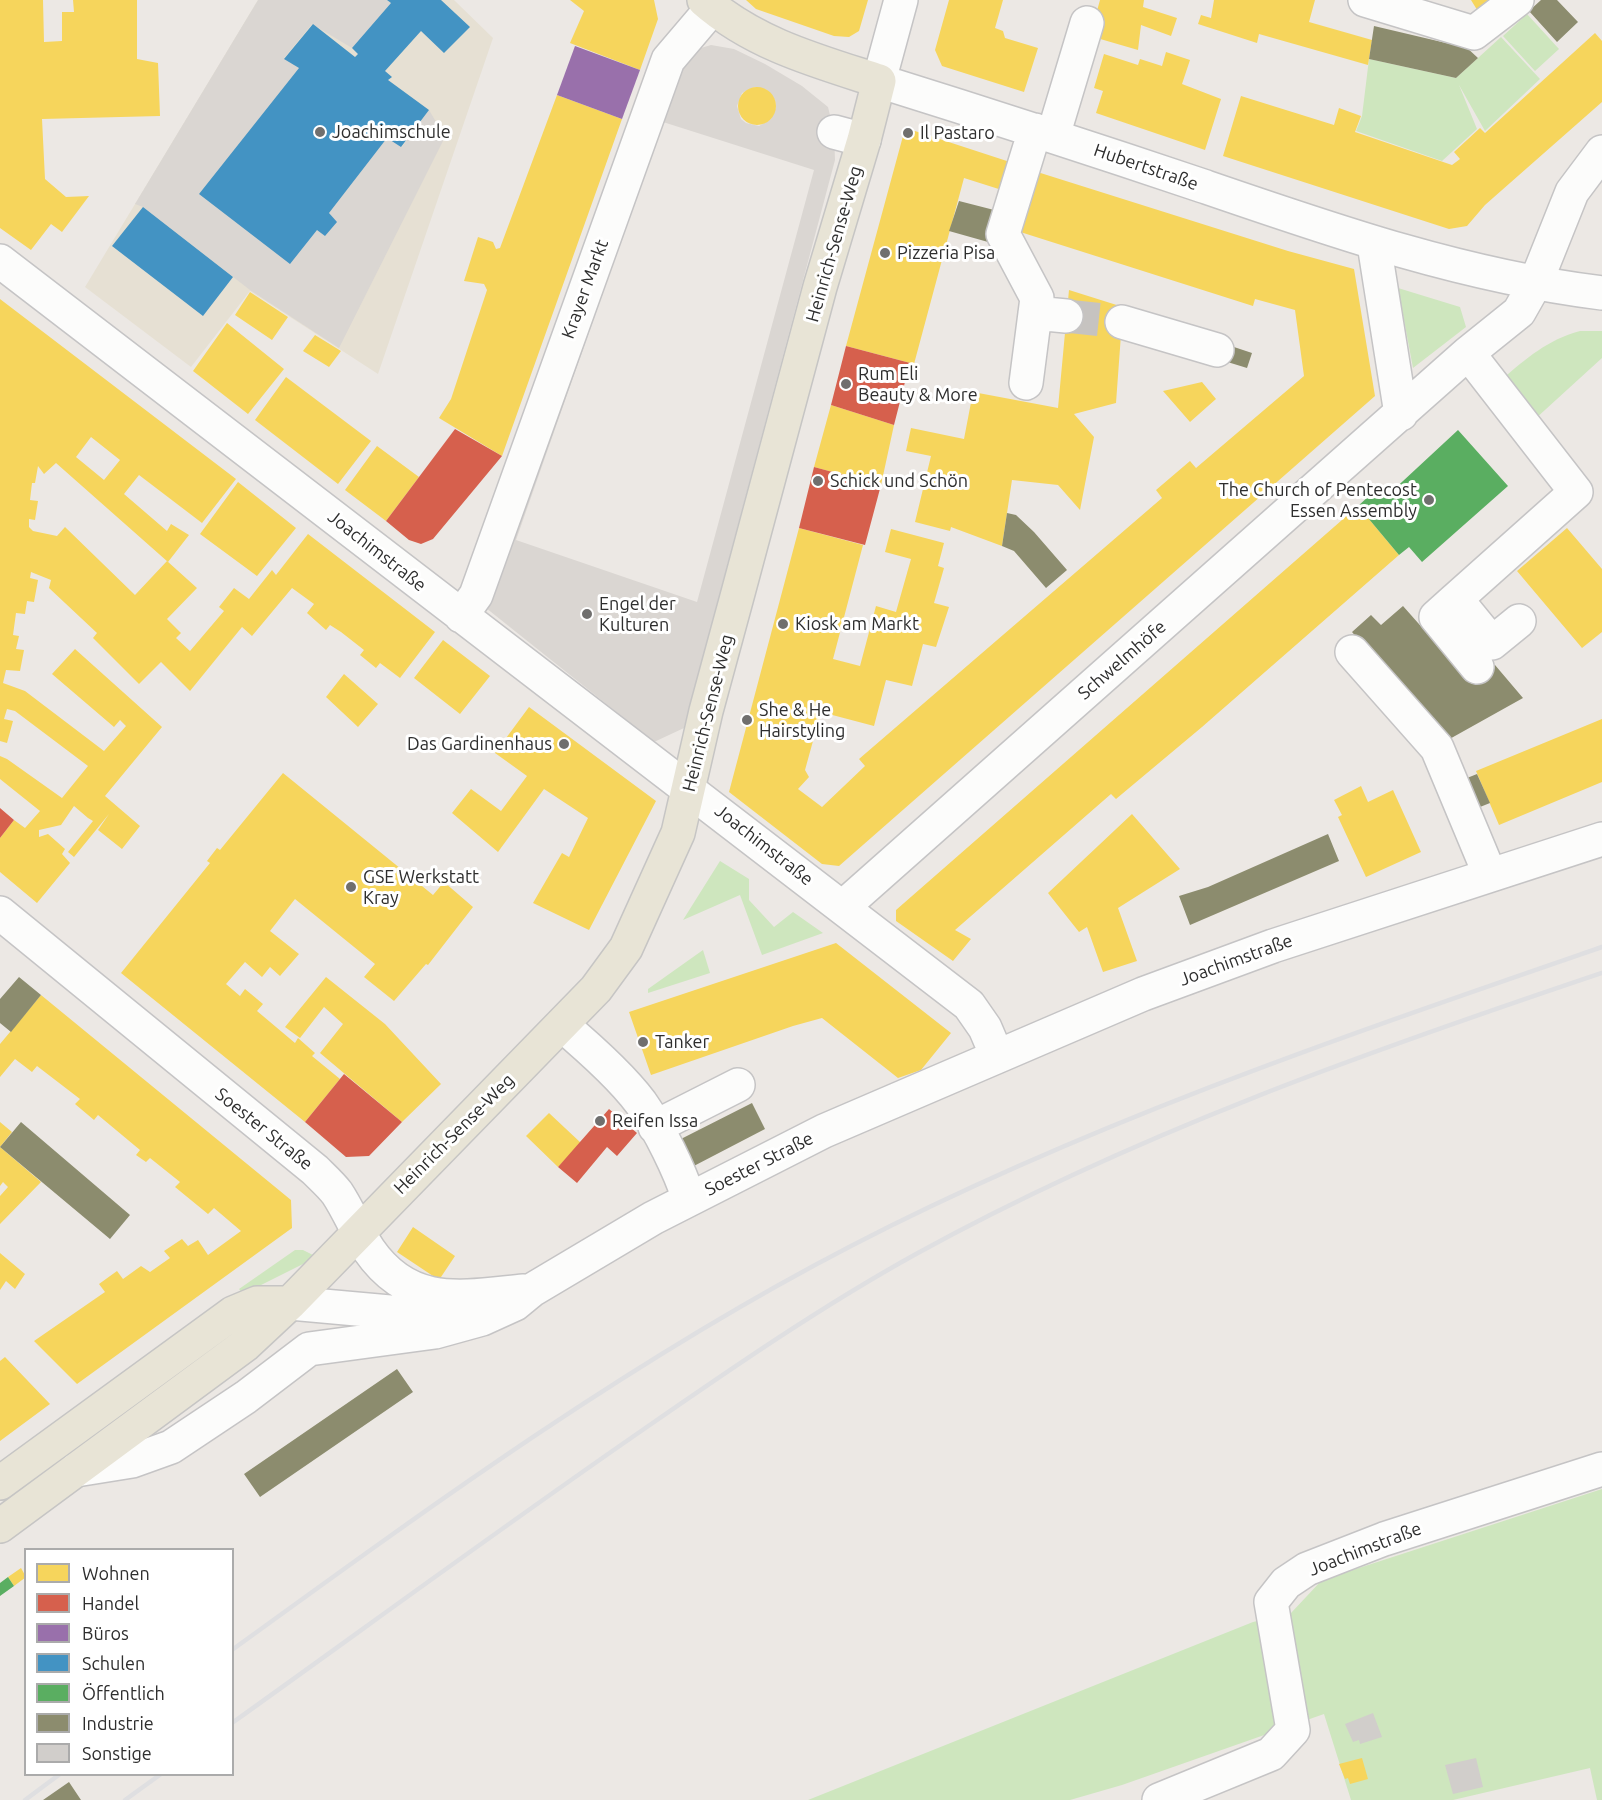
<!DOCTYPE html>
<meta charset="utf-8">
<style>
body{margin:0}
#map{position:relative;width:1602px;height:1800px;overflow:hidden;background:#ece8e4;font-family:Ubuntu,sans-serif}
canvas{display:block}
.legend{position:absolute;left:24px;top:1548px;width:210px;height:228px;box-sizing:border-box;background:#fff;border:2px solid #ababab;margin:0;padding:8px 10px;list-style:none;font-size:18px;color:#2e2e2e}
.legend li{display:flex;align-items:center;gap:12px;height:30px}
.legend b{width:30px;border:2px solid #ababab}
</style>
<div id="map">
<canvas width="1602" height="1800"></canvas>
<ul class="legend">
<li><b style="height:16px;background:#f6d55c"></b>Wohnen</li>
<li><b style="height:16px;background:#d6604d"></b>Handel</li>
<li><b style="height:16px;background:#9970ab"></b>Büros</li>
<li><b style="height:16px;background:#4393c3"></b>Schulen</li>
<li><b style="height:16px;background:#5aae61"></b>Öffentlich</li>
<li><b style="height:16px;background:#8c8c6e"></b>Industrie</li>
<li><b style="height:16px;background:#d1cecb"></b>Sonstige</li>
</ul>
</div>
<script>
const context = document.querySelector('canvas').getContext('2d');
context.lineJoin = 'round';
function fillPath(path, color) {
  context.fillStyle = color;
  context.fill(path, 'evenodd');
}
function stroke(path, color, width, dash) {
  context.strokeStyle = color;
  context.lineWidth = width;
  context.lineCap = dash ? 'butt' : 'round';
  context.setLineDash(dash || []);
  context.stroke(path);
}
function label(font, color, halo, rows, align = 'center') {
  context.font = font + ' Ubuntu,sans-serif';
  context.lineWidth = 6;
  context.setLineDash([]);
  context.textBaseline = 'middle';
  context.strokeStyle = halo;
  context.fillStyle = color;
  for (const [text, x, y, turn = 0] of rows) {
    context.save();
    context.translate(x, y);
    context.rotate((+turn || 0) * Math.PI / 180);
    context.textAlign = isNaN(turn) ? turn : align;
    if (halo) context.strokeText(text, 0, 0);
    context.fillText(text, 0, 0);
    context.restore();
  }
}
fillPath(new Path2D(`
 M258 0H454L493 38 378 374 250 291 191 367 85 287Z`), '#e6e0d3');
fillPath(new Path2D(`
 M1527 14 1559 49 1535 71 1503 36Z
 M1501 37 1540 79 1485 131 1459 85 1477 129 1442 161 1356 131 1362 116 1369 59 1456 78Z
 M1398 288 1460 307 1466 327 1413 368Z
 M1580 331H1602V358L1534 420 1501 380C1527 358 1547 340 1580 331Z
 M720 861 749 879V900L774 927 793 912 823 933 762 955 740 895 683 920Z
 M703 950 710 973 648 993V989Z
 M295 1250H303L317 1257 243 1294 239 1289Z
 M1602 1489V1800H1597L1590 1768 1453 1800H1351L1324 1714 1122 1785 1070 1800H808L1253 1622 1291 1613 1322 1580Z`), '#cee6be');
fillPath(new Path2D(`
 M258 0H387L391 3 352 48 312 24 284 58 299 68 199 194 317 230 336 222 329 213 387 138 402 147 429 110 445 137 339 348 250 290 143 207 135 204Z
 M711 45 734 49 765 64 802 86 828 107 834 132 835 160 684 728 654 742 486 608 678 66 691 51ZM754 87 767 90 775 100 776 107 771 119 759 126 746 123 741 119 737 106 742 93ZM663 122 814 170 697 602 516 540Z`), '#dad6d2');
fillPath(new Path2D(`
 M0 0H43L44 42 62 41V12H74L73 0H137V59L158 63 160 116 42 119 45 179 66 197 89 196 62 232 51 224 31 250 0 228Z
 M570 0H654L658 19 640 70 570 43 584 11Z
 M746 0H868L859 31 849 37 834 36 756 9Z
 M949 0H1003L995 28 1003 31 1005 38 1038 48 1024 92 942 66 935 50Z
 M1100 0H1144L1143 7 1177 18 1171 36 1141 25 1138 50 1090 36Z
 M1214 0H1315L1309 22 1372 40 1368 65 1259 34 1257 43 1198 24 1201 15 1211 18Z
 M1471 0H1501L1479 13Z
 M1595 33 1602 41V102L1485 205 1467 226 1449 229 1223 156 1241 96 1334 125 1339 108 1361 116 1355 132 1452 165 1460 159 1454 152 1480 128 1485 133Z
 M1166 52 1190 60 1182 84 1221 99 1205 150 1096 113 1103 91 1094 88 1104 54 1138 65 1140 59 1162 66Z
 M738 106a19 19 0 1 1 38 0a19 19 0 1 1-38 0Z
 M557 95 622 119 502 456 439 418 451 399 487 290 484 284 464 281 478 237 493 242 496 249 500 248Z
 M915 131 1013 163 1005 191 964 178 914 364 846 346 903 136Z
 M1031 170 1288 251 1354 269 1375 396 839 866 822 864 729 792 799 528 863 545 833 659 860 666 876 606 896 612 911 559 885 552 891 529 944 543 938 566 944 568 934 603 949 607 936 647 923 644 912 686 886 680 874 726 821 712 805 770 809 777 798 789 822 807 865 766 859 759 1162 498 1156 490 1190 461 1196 468 1304 376 1295 310 1255 299 1253 306 1014 230Z
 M1069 290 1123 307 1116 403 1074 414 1094 437 1080 510 1058 485 1012 480 1002 546 951 527 950 531 915 522 931 456 906 451 911 428 964 439 973 392 1058 408Z
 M250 292 288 317 272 340 235 315Z
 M0 299 236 479 202 523 139 475 124 494 167 531 171 524 189 535 168 562 56 463 44 474 38 466 35 483H32L30 500 38 501 35 520 29 519V527L33 531 57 536 65 527 135 595 167 561 197 588 167 619 181 633 176 638 190 651 224 611 219 607 234 588 249 599 272 570 276 575 308 534 435 632 400 678 380 663 376 668 360 655 364 650 341 632 330 625 326 630 307 613 314 604 292 588 252 636 242 627 190 691 161 662 139 684 93 638 97 633 49 588 51 580 31 572 30 578 38 580 34 602 27 601 25 614 16 613 13 635 19 636 16 649 24 650 20 671 6 670 3 683 25 691 104 751 126 726 120 720 114 727 52 674 75 649 162 727 105 796 140 826 122 849 98 830 109 814 74 857 68 852 93 821 88 818 74 806 61 825 39 830V837L48 834 65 849 62 854 70 863 37 903 0 872V838L14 820 25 828 40 811 0 779V756L7 759 62 798 88 766 15 711 7 709 4 719 13 721 7 743 0 741ZM91 437 120 460 104 480 76 457Z
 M227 323 284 369 248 414 193 371Z
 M315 335 341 351 329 367 303 351Z
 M286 377 371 441 338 484 255 420Z
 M1202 382 1216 399 1190 422 1163 391Z
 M831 405 894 425 881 485 814 467Z
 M377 446 419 477 386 521 345 490Z
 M238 482 296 528 257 576 200 534Z
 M1358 506 1399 555 1202 727 1116 799 1111 794 955 930 971 939 953 961 896 921V910Z
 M1567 528 1602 569V632L1582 648 1517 571Z
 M443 640 490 676 460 714 414 678Z
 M344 674 378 704 358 727 326 697Z
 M529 707 656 801 589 930 533 903 562 853 569 857 588 818 544 789 498 852 452 813 471 789 501 811 527 776 495 753Z
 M1602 719V782L1499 825 1476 771Z
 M283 773 433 895 444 882 473 907 428 965 426 964 394 1001 364 977 375 964 295 899 270 931 299 954 280 976 270 967 262 977 245 962 226 984 240 996 245 989 263 1004 257 1011 295 1043 298 1038 315 1053 312 1056 340 1079 305 1122 121 973 210 863 207 861 217 848 220 850Z
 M1361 786 1368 802 1393 790 1421 852 1366 877 1338 817 1342 815 1334 800Z
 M1132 814 1180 869 1118 908 1137 961 1103 972 1087 927 1079 932 1048 893Z
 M836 943 951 1033 921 1070 898 1078 822 1018 793 1026 651 1075 629 1012Z
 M326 977 385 1024 441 1084 402 1122 320 1053 343 1024 324 1007 300 1038 285 1027Z
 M41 995 291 1200 292 1228 77 1384 34 1341 105 1292 99 1284 117 1271 123 1279 141 1266 150 1272 170 1258 164 1251 182 1239 188 1246 198 1240 208 1255 241 1231 214 1208 208 1214 175 1187 180 1182 150 1158 146 1162 136 1155 140 1150 98 1115 94 1120 75 1104 80 1099 37 1066 32 1072 15 1059 0 1077V1044Z
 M549 1113 581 1143 558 1167 526 1136Z
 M0 1122 12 1132 0 1147 41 1182 0 1224V1196L8 1187 3 1182 0 1186Z
 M413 1227 455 1256 439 1280 397 1252Z
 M0 1253 25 1274 15 1289 6 1281 0 1290Z
 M5 1357 50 1404 0 1441V1361Z
 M21 1568 26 1577 14 1586 8 1577Z
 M1362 1758 1368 1779 1350 1784 1348 1778 1345 1779 1339 1764Z`), '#f6d55c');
fillPath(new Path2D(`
 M846 346 914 364 909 383 905 382 894 425 831 405Z
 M455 429 502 456 433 539 421 544 409 540 386 521Z
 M814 467 881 485 865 545 799 528Z
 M0 808 14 820 0 838Z
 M344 1074 402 1122 369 1156 346 1157 305 1122Z
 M609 1109 637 1133 617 1156 607 1147 577 1183 558 1167Z`), '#d6604d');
fillPath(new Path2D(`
 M575 46 640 70 622 119 557 95Z`), '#9970ab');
fillPath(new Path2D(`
 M387 0H441L470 27 444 53 421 31 385 71 392 77 388 80 429 110 401 147 387 138 329 213 337 222 325 236 317 230 290 264 199 194 299 68 284 59 313 24 355 57 358 54 352 48 391 3Z
 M143 207 233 277 203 316 112 246Z`), '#4393c3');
fillPath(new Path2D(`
 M1458 430 1508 486 1422 562 1409 547 1399 555 1358 506 1381 485 1389 494Z
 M8 1577 14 1586 0 1596V1583Z`), '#5aae61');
fillPath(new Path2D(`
 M1541 0H1557L1578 22 1557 42 1529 11Z
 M1374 26 1463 47 1465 46 1478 58 1456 78 1369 59Z
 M959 201 998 211 988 242 949 231Z
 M1225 344 1252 353 1247 368 1221 360Z
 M1007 513 1016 515 1034 532 1067 570 1046 588 1014 551 1002 546Z
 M1403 606 1472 684 1495 665 1523 698 1446 741 1352 632 1371 615 1381 625Z
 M1477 774 1490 803 1475 809 1462 780Z
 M1328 834 1339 861 1190 925 1179 896 1208 887Z
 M19 977 41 995 11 1032 0 1023V999Z
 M752 1103 765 1129 690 1168 677 1141Z
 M21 1122 130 1215 110 1239 0 1147Z
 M397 1369 413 1392 260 1497 244 1474Z
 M69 1782 81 1800H43Z`), '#8c8c6e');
fillPath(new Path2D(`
 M1373 1713 1382 1737 1360 1744 1359 1740 1353 1742 1345 1724Z
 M1476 1758 1483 1787 1453 1794 1445 1765Z`), '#d1cecb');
stroke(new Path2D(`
 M1066 316 1122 322`), '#c6c3c0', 33, [33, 16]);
const minor = new Path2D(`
 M901 0 879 81C988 115 1096 150 1203 186 1334 231 1464 276 1602 293
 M1365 0 1474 33 1517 0
 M834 132 864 140
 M1053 136 1087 23
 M1374 244 1401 414
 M0 261 969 1005 985 1028 997 1056
 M1035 313 1066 316
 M1122 322 1217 350
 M1468 353 1576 492 1456 599 1492 643 1519 621
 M1026 383 1037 298 1003 234 1035 130
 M1456 599 1436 617 1477 667
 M461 616 476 595 668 60 713 7
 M1352 652 1437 748 1490 875
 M844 906 1468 353 1519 312 1536 282 1572 192 1602 152
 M0 913 315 1170C322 1177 331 1185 337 1193 349 1211 357 1232 369 1250 410 1309 462 1297 524 1291
 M562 1025C588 1047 621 1076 641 1103 660 1130 679 1169 689 1199
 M655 1127 738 1085
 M290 1303 423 1315 449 1313
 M76 1470 132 1461 171 1447 246 1397 309 1349 435 1332 482 1319 515 1304 532 1290 653 1218 824 1131 1143 994 1273 946 1602 839
 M1159 1800 1271 1754 1293 1730 1271 1602 1286 1583 1307 1569 1384 1539 1602 1469`);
const major = new Path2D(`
 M0 1483 233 1313 257 1303H290
 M0 1526 245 1345 290 1303 596 989 626 948 678 833 706 711 738 593 820 287 864 140 879 81C817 61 754 44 704 0`);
stroke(minor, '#c5c4c5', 36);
stroke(major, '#c6c5c4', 36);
stroke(minor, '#fcfcfb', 33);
stroke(major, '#e8e4d6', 33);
stroke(new Path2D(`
 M232 1650C432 1505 631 1360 851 1246 1091 1122 1347 1035 1602 947
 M232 1723C369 1625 505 1525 644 1429 732 1368 822 1306 916 1254 1134 1134 1367 1052 1602 973
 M25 1800 60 1774
 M125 1800 161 1774`), '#dfdfe1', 4.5);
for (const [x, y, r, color] of [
 [320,132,6,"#706f6e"],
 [908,133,6,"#706f6e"],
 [885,253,6,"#706f6e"],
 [846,384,6,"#706f6e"],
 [818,481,6,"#706f6e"],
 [1429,500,6,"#706f6e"],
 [587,614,6,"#706f6e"],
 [783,624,6,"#706f6e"],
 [747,720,6,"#706f6e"],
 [564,744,6,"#706f6e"],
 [351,887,6,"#706f6e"],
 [643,1042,6,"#706f6e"],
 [600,1121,6,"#706f6e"]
]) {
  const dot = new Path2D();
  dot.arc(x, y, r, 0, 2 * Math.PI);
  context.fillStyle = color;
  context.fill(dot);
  stroke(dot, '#fff', 2);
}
label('18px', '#2e2e2e', '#fff', [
 ["Joachimschule",332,132],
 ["Il Pastaro",920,133],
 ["Pizzeria Pisa",897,253],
 ["Rum Eli",858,374],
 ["Beauty & More",858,395],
 ["Schick und Schön",830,481],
 ["The Church of Pentecost",1417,490,"right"],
 ["Essen Assembly",1417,511,"right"],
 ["Engel der",599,604],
 ["Kulturen",599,625],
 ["Kiosk am Markt",795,624],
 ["She & He",759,710],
 ["Hairstyling",759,731],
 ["Das Gardinenhaus",552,744,"right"],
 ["GSE Werkstatt",363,877],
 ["Kray",363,898],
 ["Tanker",655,1042],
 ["Reifen Issa",612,1121]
], 'left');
label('18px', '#2e2e2e', '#fff', [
 ["Hubertstraße",1146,167,19],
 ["Heinrich-Sense-Weg",834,244,-74],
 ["Krayer Markt",585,289,-70],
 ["Joachimstraße",377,551,38],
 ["Schwelmhöfe",1122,660,-41],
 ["Heinrich-Sense-Weg",708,713,-76],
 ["Joachimstraße",764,845,38],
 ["Joachimstraße",1236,960,-20],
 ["Soester Straße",264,1129,39],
 ["Heinrich-Sense-Weg",454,1134,-45],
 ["Soester Straße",759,1164,-27],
 ["Joachimstraße",1365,1549,-21]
]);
</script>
